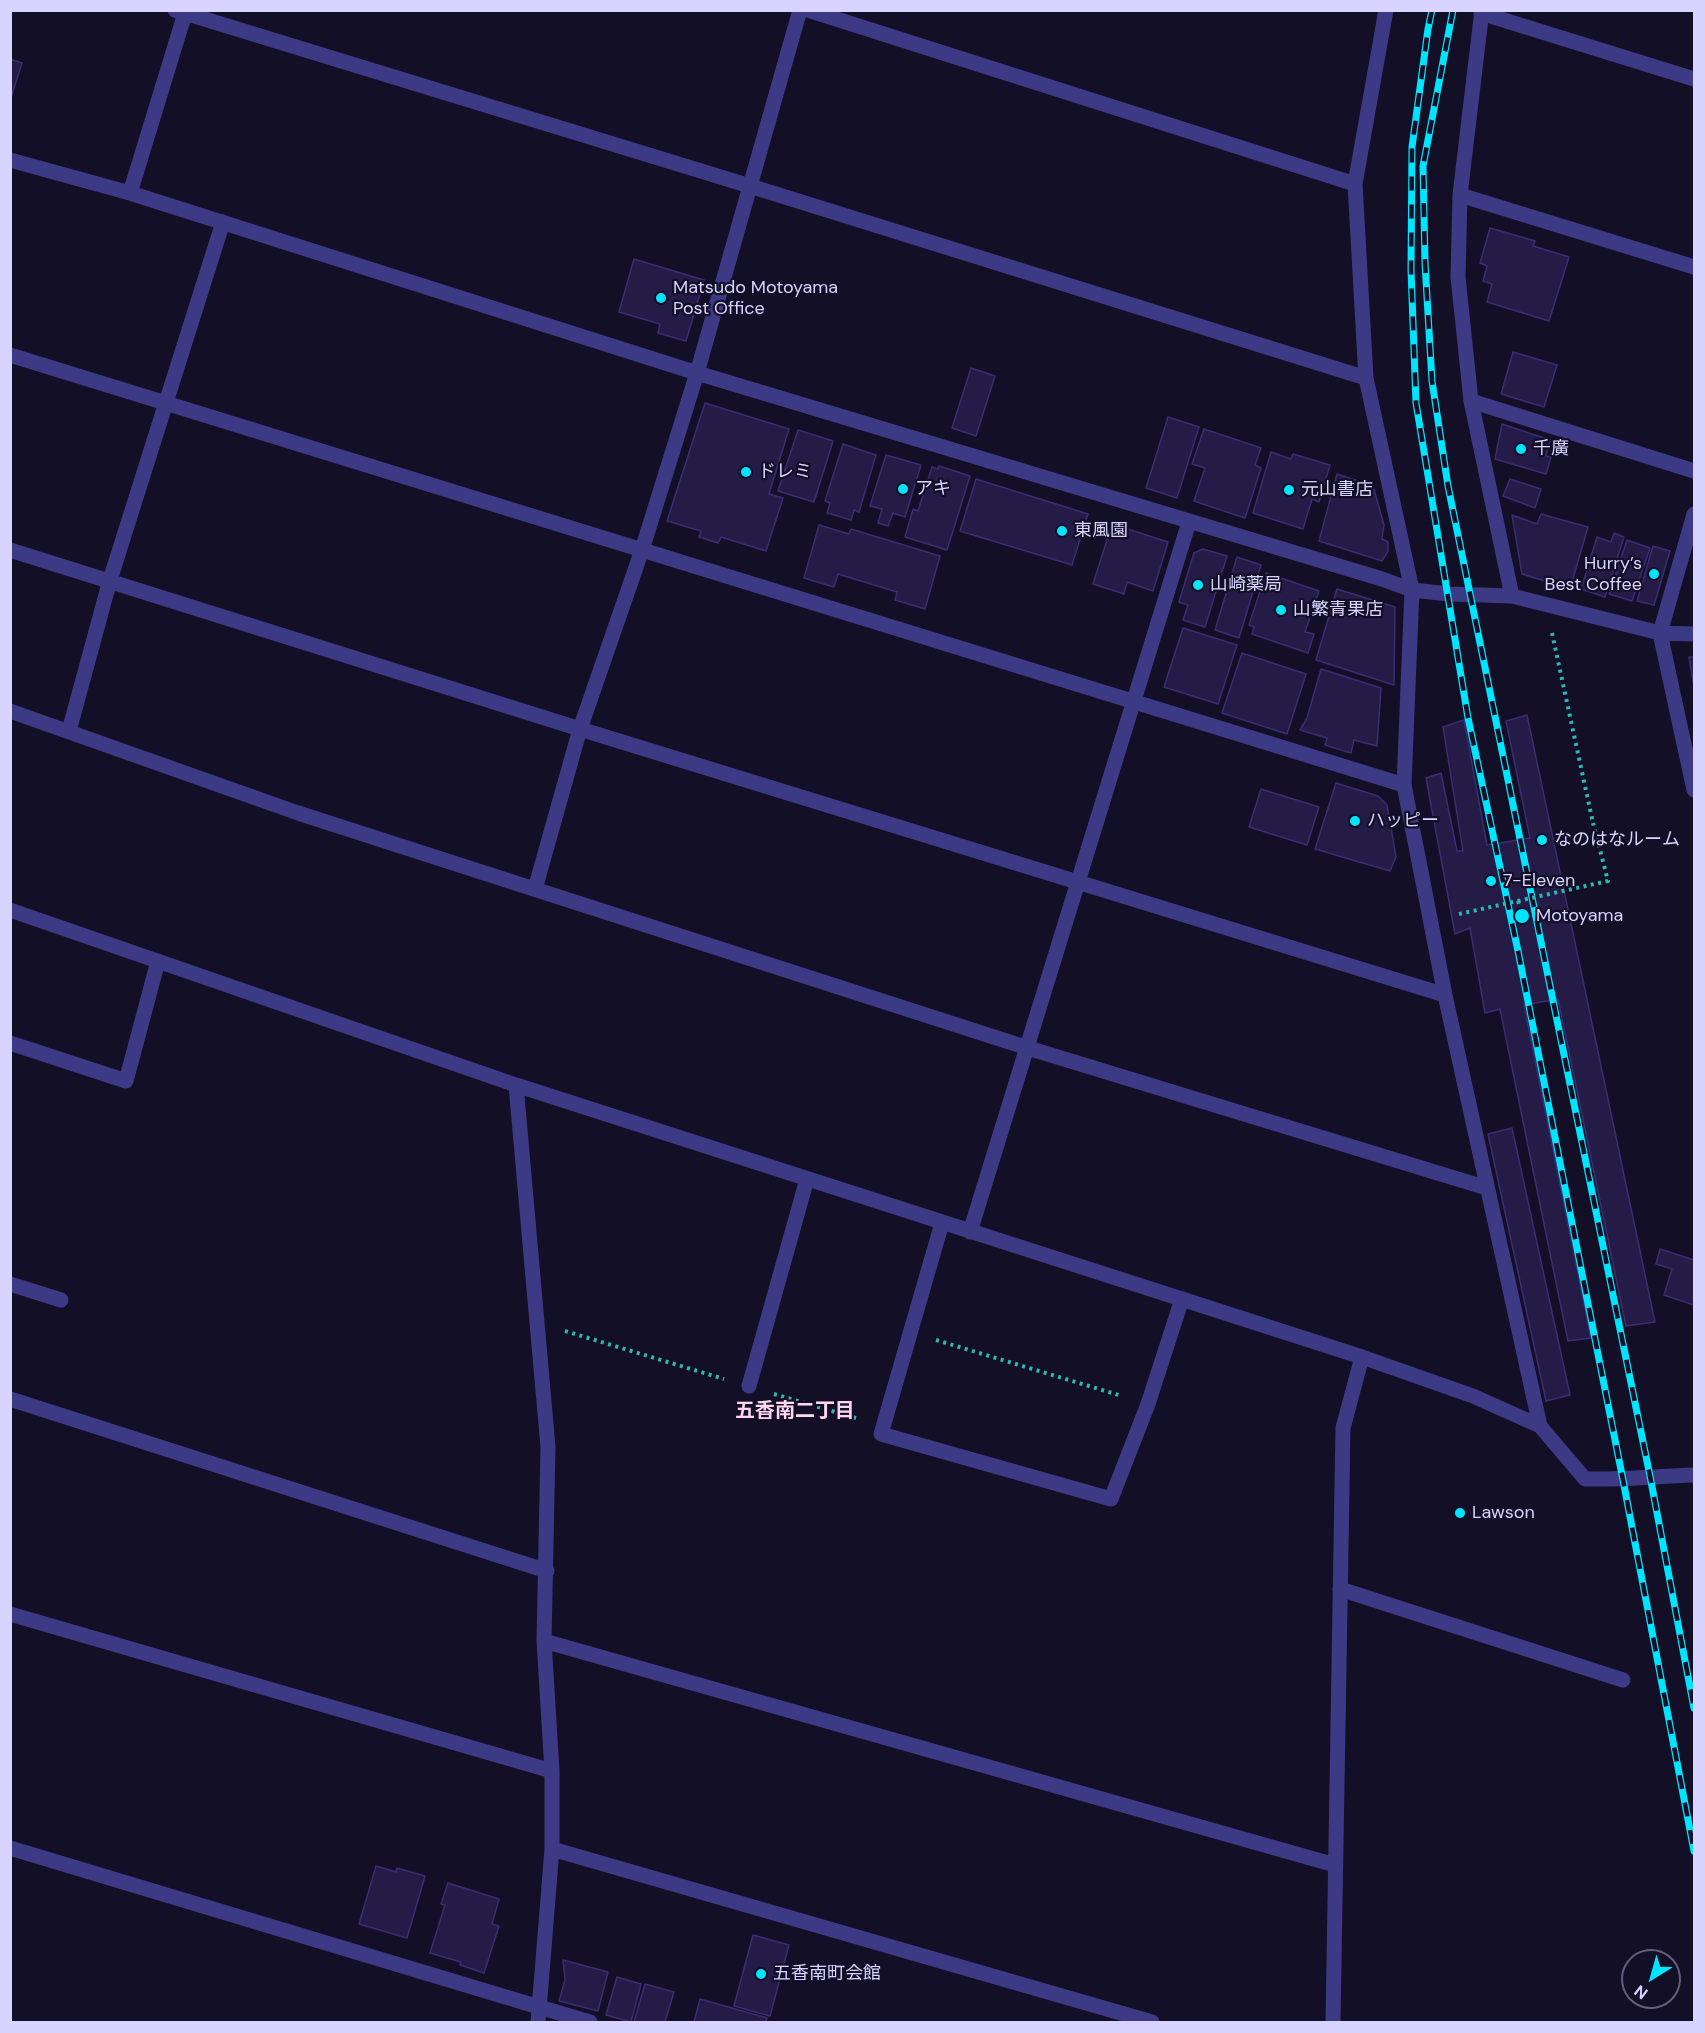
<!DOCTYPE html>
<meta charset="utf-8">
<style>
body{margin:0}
#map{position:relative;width:1705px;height:2033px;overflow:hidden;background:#130f26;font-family:"DM Sans",sans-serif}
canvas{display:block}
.frame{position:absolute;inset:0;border:12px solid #d9d4ff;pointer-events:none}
.north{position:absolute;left:1621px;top:1949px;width:60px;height:60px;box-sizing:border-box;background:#130f26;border:2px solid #625e7d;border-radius:50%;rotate:217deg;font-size:16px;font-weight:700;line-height:24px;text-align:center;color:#d9d4ff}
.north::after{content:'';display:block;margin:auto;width:21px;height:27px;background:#00e5ff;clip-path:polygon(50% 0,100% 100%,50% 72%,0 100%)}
</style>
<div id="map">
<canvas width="1705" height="2033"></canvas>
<div class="frame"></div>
<div class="north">N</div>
</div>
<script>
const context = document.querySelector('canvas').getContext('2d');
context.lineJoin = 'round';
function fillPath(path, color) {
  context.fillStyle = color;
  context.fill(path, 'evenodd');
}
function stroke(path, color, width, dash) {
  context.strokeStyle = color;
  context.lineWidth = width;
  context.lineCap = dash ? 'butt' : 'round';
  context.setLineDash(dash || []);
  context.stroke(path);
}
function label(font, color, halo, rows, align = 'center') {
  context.font = font + ' "DM Sans","Noto Sans JP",sans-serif';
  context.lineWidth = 4.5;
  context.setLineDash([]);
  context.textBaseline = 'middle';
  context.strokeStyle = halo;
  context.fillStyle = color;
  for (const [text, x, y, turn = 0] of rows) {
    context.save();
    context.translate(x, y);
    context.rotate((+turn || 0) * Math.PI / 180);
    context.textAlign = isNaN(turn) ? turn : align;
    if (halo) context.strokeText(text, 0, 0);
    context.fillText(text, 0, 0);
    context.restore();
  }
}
const building = new Path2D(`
 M10 59 22 63 10 101Z
 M1490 228 1535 241 1533 246 1569 257 1549 321 1487 302 1492 284 1483 281 1487 266 1480 263Z
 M634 259 704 280 686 341 658 333 660 324 619 312Z
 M1513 352 1557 365 1544 407 1501 394Z
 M971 368 995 376 976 436 952 428Z
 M705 403 789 429 769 494 783 498 766 551 721 537 718 543 699 537 701 531 667 521Z
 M1168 417 1199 427 1177 498 1146 488Z
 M1502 424 1550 440 1546 456 1551 457 1546 474 1495 459Z
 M1204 429 1261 448 1255 465 1261 468 1245 518 1194 501 1205 468 1192 464Z
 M798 430 833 441 814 502 778 491Z
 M843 444 876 455 859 512 854 510 851 520 827 513 830 503 825 501Z
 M1271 452 1291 459 1293 454 1330 465 1319 502 1312 499 1303 529 1253 513Z
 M886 455 921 465 905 517 893 513 888 526 878 523 882 509 870 506Z
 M939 466 970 476 947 550 905 537 913 509 918 511 932 467 938 469Z
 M1337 474 1373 486 1384 525 1382 539 1388 542V551L1382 561 1319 541Z
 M976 479 1088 514 1072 565 960 531Z
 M1510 479 1541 489 1535 508 1503 496Z
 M1541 514 1588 527 1570 589 1522 574 1512 515 1537 524Z
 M1112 524 1168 542 1153 591 1127 582 1124 594 1093 584Z
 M819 525 849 534 851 529 940 556 925 609 895 600 897 592 838 574 834 587 804 578Z
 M1614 533 1624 537 1605 597 1581 589 1597 537 1611 542Z
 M1627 540 1650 548 1632 601 1609 594Z
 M1653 546 1670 551 1654 605 1637 601Z
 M1203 549 1227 556 1205 627 1183 620 1188 605 1179 602 1194 553Z
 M1237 557 1261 565 1239 638 1215 630Z
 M1266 573 1319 591 1305 632 1314 634 1308 653 1252 634 1254 627 1249 625Z
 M1337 589 1395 607 1394 685 1316 660Z
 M1183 628 1237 645 1218 704 1164 687Z
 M1242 653 1306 674 1287 734 1222 713Z
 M1689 657H1694V686Z
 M1321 669 1381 688 1377 746 1354 740 1351 753 1325 745 1327 738 1300 730 1307 718Z
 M1527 715 1655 1322 1626 1326 1558 999 1524 1005 1591 1338 1568 1341 1500 1009 1485 1013 1470 928 1455 934 1426 778 1441 773 1457 851H1463L1443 727 1464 720 1487 845 1530 838 1506 721Z
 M1336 783 1378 796 1387 805 1396 857 1390 871 1315 849Z
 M1261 789 1319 807 1307 845 1249 827Z
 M1512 1128 1570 1395 1546 1401 1488 1134Z
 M1660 1249 1694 1260V1305L1664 1295 1672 1269 1656 1264Z
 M376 1866 396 1872 397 1868 425 1876 407 1938 359 1924Z
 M448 1883 499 1899 492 1924 499 1926 484 1973 460 1965 461 1962 430 1953 445 1905 441 1904Z
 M753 1935 789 1945 770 2016 734 2006Z
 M563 1960 608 1972 598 2011 559 2001 565 1980Z
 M617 1977 641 1984 631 2022 606 2015Z
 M645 1984 674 1992 665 2022H634Z
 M700 1999 767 2018 766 2022H694Z`);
fillPath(building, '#241b47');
stroke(building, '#3b2d73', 1.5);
stroke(new Path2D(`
 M1552 633 1593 823
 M1518 901 1520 908
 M565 1331 724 1379
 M936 1340 1122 1396
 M774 1394 859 1419`), '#2fb8b0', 4, [3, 4.5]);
stroke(new Path2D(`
 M10 355 1404 785
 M1471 401 1694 471
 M10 1043 126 1081 158 961
 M942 1223 881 1434 1111 1499 1148 1404 1182 1299
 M10 1284 61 1300
 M749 1386 807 1179
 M1340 1589 1623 1680
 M539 2007 590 2022`), '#3d3a85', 15);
stroke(new Path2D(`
 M175 10 750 186 1366 378
 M808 10 1355 184
 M1386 10 1355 184 1366 378 1412 590 1404 785 1445 995 1540 1426
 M1481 13 1694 79
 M10 160 130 193 697 373 1382 579 1412 590 1449 594 1512 596 1660 633 1694 634
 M130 193 186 10
 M1460 195 1482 10
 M1694 514 1660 633 1694 790
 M10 550 580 729 1445 995
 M1512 596 1471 401 1458 277 1460 195 1694 267
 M10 711 298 813 1028 1048 1487 1188
 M69 731 110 580 223 222
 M535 889 580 729 642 550 697 373 800 10
 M10 910 516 1085
 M970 1232 1189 522
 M10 1399 547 1571
 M10 1614 552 1771
 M544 1641 1335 1865
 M10 1848 539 2007
 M552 1849 1152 2022
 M538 2022 552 1849V1771L544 1641 548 1447 516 1085 1362 1357 1473 1396 1540 1426 1585 1479C1622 1480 1658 1476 1694 1475
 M1333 2022 1343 1428 1362 1357`), '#3d3a85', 15);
const rail = new Path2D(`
 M1432 10 1428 29 1412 147 1411 270 1416 403 1468 718 1518 951 1623 1480 1694 1851
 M1453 10 1423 166 1425 263 1432 381 1448 486 1650 1476 1694 1708`);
stroke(rail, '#00e5ff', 7);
stroke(rail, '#130f26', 4.5, [14]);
stroke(new Path2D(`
 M1459 914 1608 881 1593 823`), '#2fb8b0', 4, [3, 4.5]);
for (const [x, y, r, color] of [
 [661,298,6,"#00e5ff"],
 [1521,449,6,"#00e5ff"],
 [746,472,6,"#00e5ff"],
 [903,489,6,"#00e5ff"],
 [1289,490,6,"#00e5ff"],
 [1062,531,6,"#00e5ff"],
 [1654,574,6,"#00e5ff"],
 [1198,585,6,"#00e5ff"],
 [1281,610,6,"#00e5ff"],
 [1355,821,6,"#00e5ff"],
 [1542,840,6,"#00e5ff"],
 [1491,881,6,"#00e5ff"],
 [1522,916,8,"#00e5ff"],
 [1460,1513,6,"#00e5ff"],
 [761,1974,6,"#00e5ff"]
]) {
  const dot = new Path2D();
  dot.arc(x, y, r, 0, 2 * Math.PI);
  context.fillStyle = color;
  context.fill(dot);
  stroke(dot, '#130f26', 2);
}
label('18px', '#d9d4ff', '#130f26', [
 ["Matsudo Motoyama",673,288],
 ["Post Office",673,309],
 ["千廣",1533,449],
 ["ドレミ",758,472],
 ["アキ",915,489],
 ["元山書店",1301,490],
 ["東風園",1074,531],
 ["Hurry’s",1642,564,"right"],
 ["Best Coffee",1642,585,"right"],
 ["山崎薬局",1210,585],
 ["山繁青果店",1293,610],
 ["ハッピー",1367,821],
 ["なのはなルーム",1554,840],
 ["7-Eleven",1503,881],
 ["Motoyama",1536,916],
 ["Lawson",1472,1513],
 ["五香南町会館",773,1974]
], 'left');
label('bold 20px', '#ffd6f0', '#130f26', [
 ["五香南二丁目",795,1412]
]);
</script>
